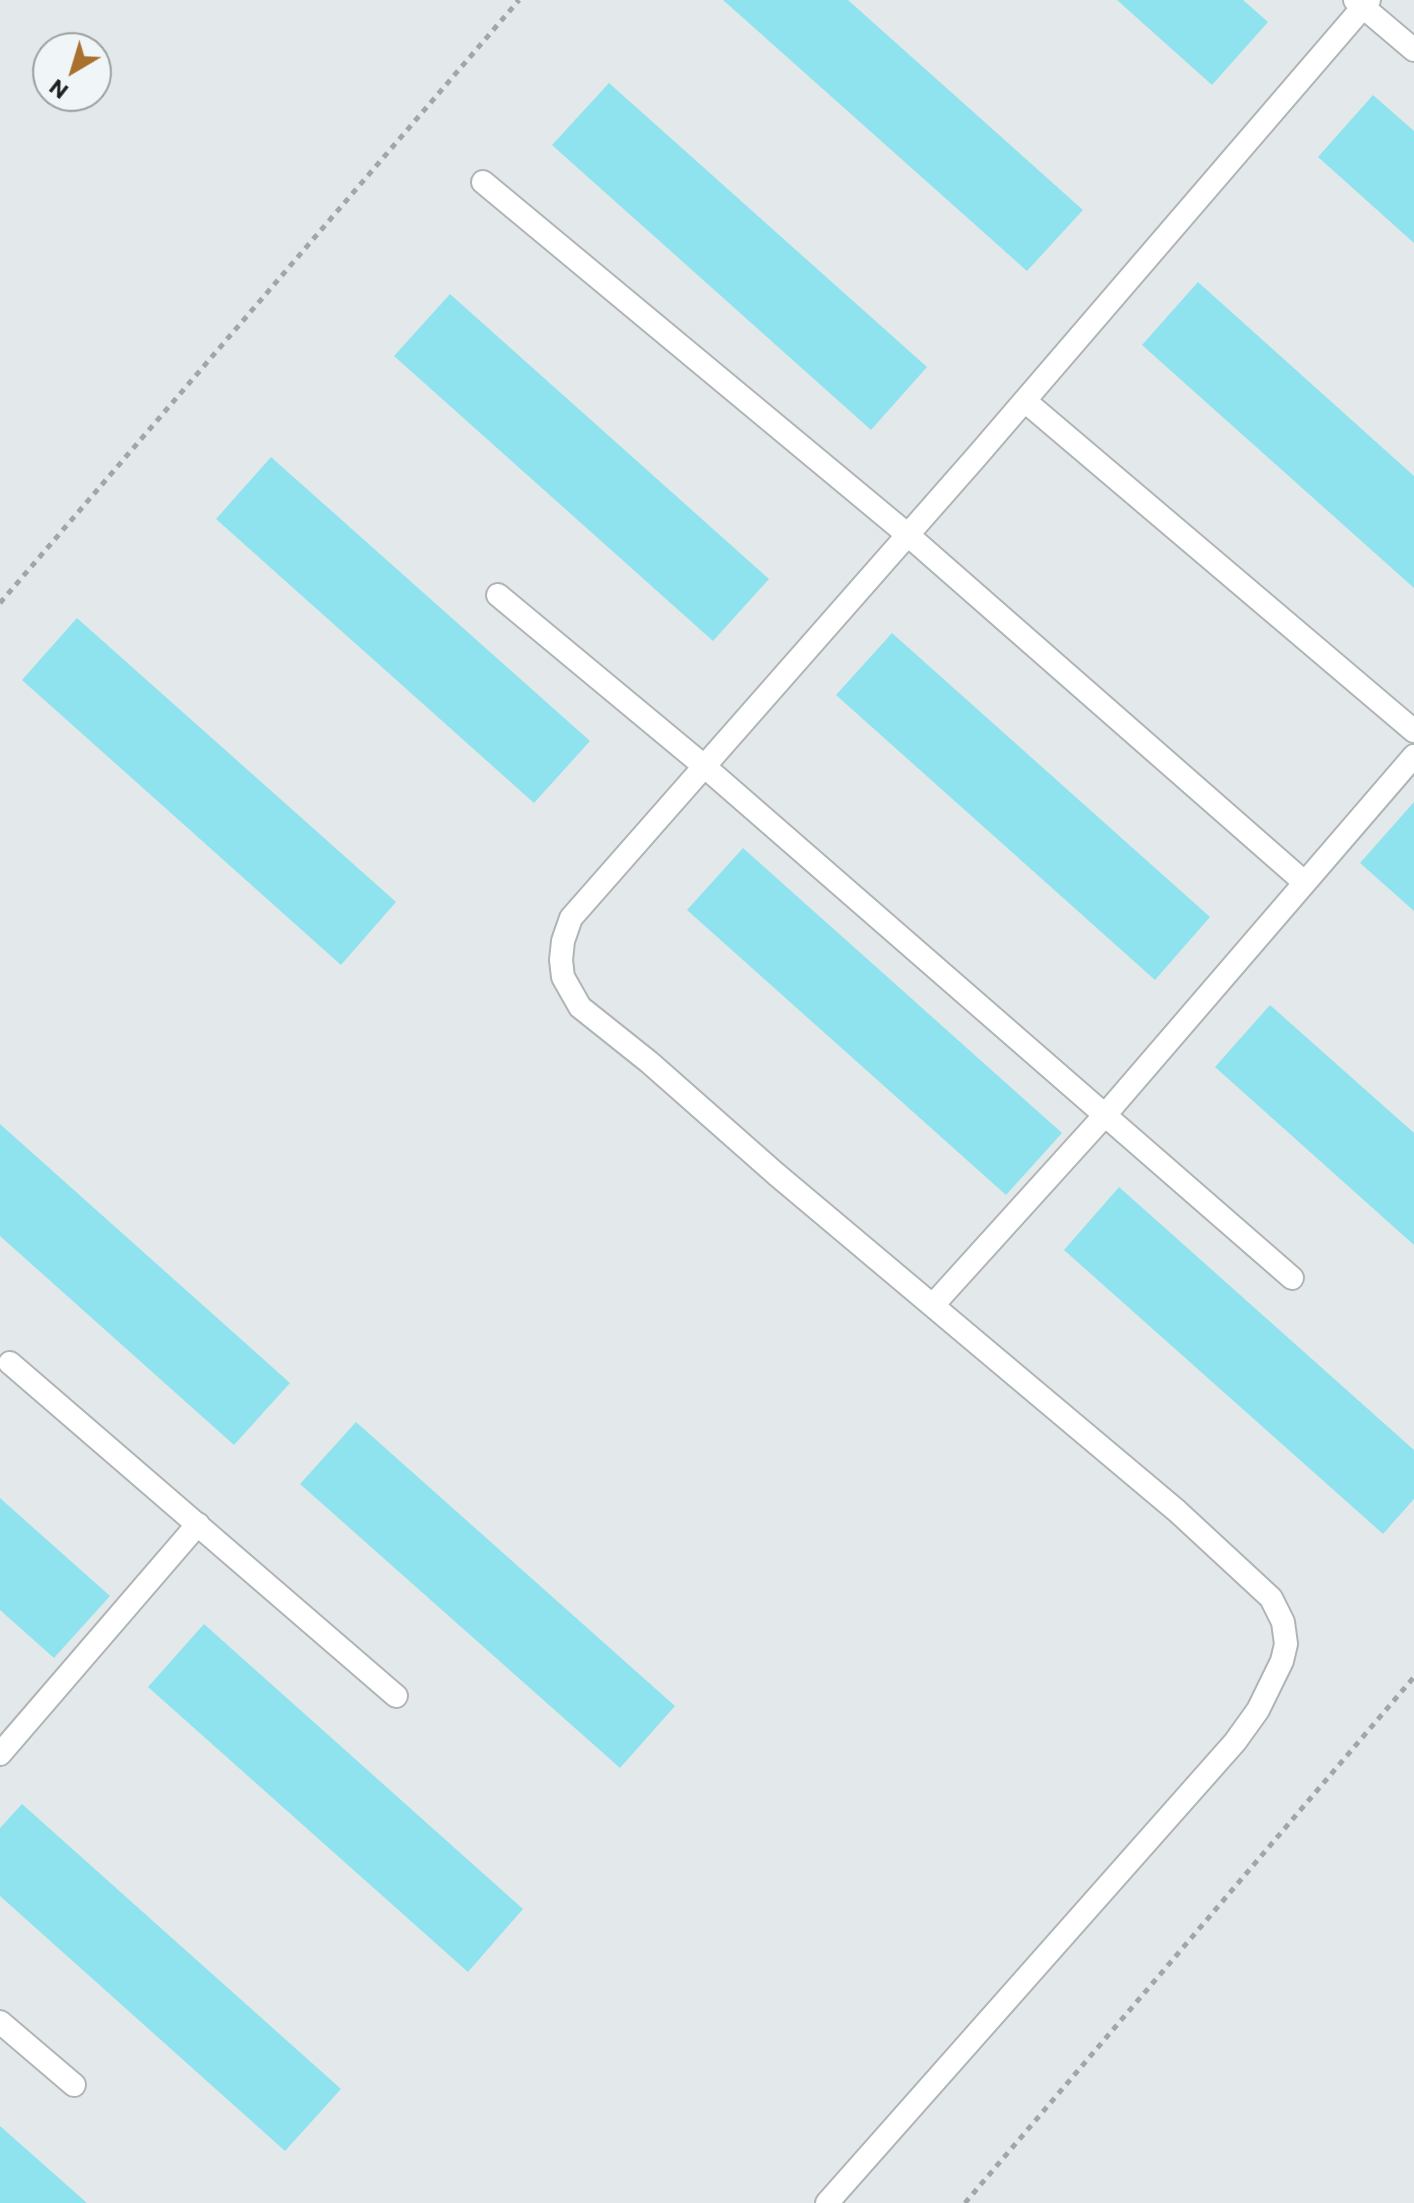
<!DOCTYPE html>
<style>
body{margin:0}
#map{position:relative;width:1414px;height:2203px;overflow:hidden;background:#e3e9ea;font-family:Commissioner,sans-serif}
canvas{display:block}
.north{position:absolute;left:32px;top:32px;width:80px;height:80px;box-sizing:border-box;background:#f0f6f7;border:2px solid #9ca0a1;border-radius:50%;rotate:218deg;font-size:22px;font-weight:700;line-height:32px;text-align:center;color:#1d1f1f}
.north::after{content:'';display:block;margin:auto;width:28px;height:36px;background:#a9702e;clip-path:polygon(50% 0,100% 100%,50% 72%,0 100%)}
</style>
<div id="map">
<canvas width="1414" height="2203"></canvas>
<div class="north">N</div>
</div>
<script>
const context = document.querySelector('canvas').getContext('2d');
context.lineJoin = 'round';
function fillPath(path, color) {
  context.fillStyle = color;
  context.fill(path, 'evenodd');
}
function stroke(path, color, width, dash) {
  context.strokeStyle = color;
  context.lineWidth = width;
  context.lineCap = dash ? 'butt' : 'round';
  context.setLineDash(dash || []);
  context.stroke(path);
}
fillPath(new Path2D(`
 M723 0H848L1083 210 1027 271Z
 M1117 0H1243L1268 22 1212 85Z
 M609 83 927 367 871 430 552 145Z
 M1373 95 1414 131V243L1318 157Z
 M1198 282 1414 476V588L1142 345Z
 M450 294 769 579 713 641 394 356Z
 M271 457 590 741 534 803 216 519Z
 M77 618 396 902 341 965 22 680Z
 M892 633 1210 917 1155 980 836 695Z
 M1414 802V911L1360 863Z
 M743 848 1062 1133 1006 1195 687 910Z
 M1270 1005 1414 1133V1245L1215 1067Z
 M0 1124 290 1383 234 1445 0 1236Z
 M1119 1187 1414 1450V1499L1383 1534 1064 1250Z
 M356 1422 675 1706 620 1768 300 1484Z
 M0 1498 110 1596 54 1658 0 1610Z
 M204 1624 523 1909 468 1972 148 1687Z
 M22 1804 341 2089 285 2151 0 1896V1828Z
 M0 2126 87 2203H0Z`), '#8fe3ee');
const service = new Path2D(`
 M1355 0 1414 50
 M483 182 908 535 1304 882
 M1025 401 1414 731
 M498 595 704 766 1292 1278
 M933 1305 1105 1115 1414 756
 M10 1363 396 1696
 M0 1754 198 1524
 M0 2022 74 2085
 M827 2203 1235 1742 1258 1710 1282 1661 1286 1644 1283 1622 1271 1598 1177 1511 776 1174 649 1062 580 1007 563 977 561 960 563 941 571 918 977 456 1369 0`);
stroke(service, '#afb5b6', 26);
stroke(new Path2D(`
 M0 603 519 0
 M965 2203 1414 1677`), '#a1a6a6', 5, [6, 6]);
stroke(service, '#fff', 22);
</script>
